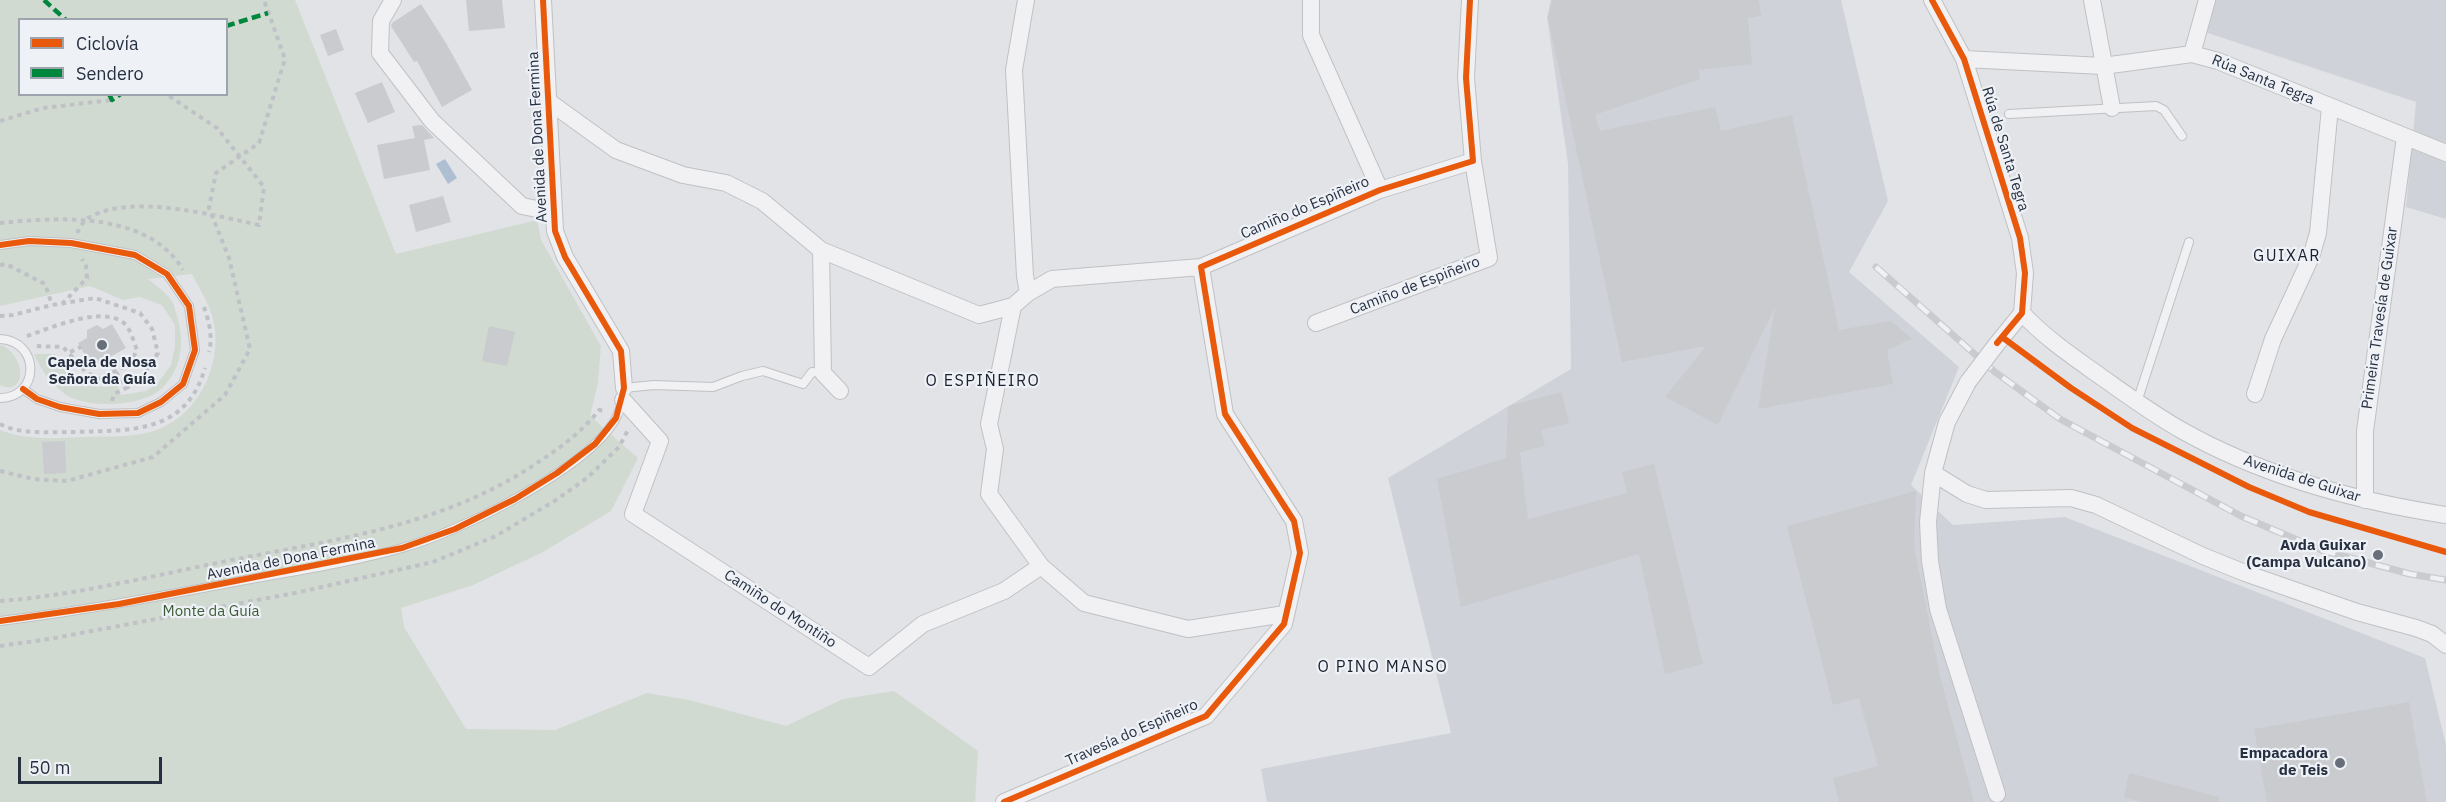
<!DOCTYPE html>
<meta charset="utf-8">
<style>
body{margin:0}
#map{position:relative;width:2446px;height:802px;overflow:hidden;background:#e1e3e6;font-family:"IBM Plex Sans",sans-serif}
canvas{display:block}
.legend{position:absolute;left:18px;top:18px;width:210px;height:78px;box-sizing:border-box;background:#eef1f6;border:2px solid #9ea4ad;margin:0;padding:8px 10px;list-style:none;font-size:18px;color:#273040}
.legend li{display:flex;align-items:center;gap:12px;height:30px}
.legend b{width:30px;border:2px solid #9ea4ad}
.scale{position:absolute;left:18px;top:757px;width:144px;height:27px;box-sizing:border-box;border:3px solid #273040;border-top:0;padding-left:8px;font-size:18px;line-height:21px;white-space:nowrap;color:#273040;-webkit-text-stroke:4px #eef1f6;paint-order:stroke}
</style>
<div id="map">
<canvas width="2446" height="802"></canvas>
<ul class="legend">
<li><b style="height:8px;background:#e8590c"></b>Ciclovía</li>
<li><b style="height:8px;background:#00873e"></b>Sendero</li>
</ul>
<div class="scale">50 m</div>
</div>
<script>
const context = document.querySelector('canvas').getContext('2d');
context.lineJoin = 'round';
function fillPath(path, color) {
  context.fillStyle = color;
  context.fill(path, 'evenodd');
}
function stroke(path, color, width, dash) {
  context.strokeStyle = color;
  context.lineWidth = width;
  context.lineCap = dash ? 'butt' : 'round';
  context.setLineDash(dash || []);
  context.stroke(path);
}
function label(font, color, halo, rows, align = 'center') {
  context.font = font + ' "IBM Plex Sans",sans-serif';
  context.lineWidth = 4.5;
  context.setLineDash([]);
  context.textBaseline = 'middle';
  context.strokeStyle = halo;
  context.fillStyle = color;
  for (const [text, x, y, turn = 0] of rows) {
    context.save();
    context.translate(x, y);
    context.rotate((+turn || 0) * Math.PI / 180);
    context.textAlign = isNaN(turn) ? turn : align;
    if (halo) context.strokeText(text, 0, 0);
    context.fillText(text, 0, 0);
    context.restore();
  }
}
fillPath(new Path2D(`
 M1551 0H1841L1888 201 1849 272 1959 367 1911 485 1953 525 2065 517 2425 658 2446 745V802H1267L1261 769 1451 733 1388 478 1571 369 1568 164 1547 17Z
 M2214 0H2446V219L2406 207 2416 102 2205 32Z`), '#cfd3d9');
fillPath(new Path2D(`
 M0 0H295L396 254 537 220 541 240 601 346 598 383 590 416 638 458 611 511 543 552 473 585 401 608 404 627 466 729 555 730 647 693 689 700 786 726 843 699 894 691 978 751 975 802H0V430C28 441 56 438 86 437 110 436 136 438 159 429 198 414 222 365 214 324 211 306 200 290 192 274L148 279C155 285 166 292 171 300 174 303 175 309 176 313 185 339 183 369 161 389 142 407 86 409 65 394 50 383 41 370 34 354H55C76 378 82 393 117 384L121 395 146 391 158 383 171 365 175 346V325L162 305 140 297 123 300 90 286 0 306ZM20 20H226V94H20Z
 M2 345C28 359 25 397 0 385V346Z`), '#d1dad1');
fillPath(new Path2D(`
 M445 159 457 178 448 184 436 164Z`), '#afbfd2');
fillPath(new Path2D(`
 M466 0H502L505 28 469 31Z
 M1552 0H1759L1761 16 1748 18 1752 64 1698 70 1700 79 1595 115 1600 131 1715 107 1721 131 1792 115 1839 330 1891 321 1912 339 1887 350 1893 384 1758 409 1775 307 1718 425 1665 397 1706 346 1622 362 1548 18Z
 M421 4 446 43 472 90 442 107 417 61 414 62 391 26 392 23Z
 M336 29 344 50 328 56 320 35Z
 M382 82 395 112 368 123 355 93Z
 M422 125 434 138 424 140 430 170 384 179 377 145 415 138 412 126Z
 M443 196 451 222 416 232 409 205Z
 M112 324 126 348 92 367 78 343 87 338V330L97 325 103 329Z
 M489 326 515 332 507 366 482 361Z
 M1562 392 1569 423 1541 430 1545 446 1520 452 1528 519 1627 493 1622 472 1654 464 1703 664 1665 674 1639 554 1461 607 1437 479 1506 458 1508 406Z
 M65 441 66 473 44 474 42 442Z
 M1916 491 1914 546 1940 676 1974 802H1839L1833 778 1878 766 1859 698 1833 705 1787 526Z
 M2409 702 2427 802H2267L2254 729Z
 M2129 773 2219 797V802H2142L2124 797Z`), '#c9cbce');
const service = new Path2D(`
 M2009 114 2156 106 2164 110 2182 136
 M0 245 29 241 71 243 135 255 167 274 189 306 195 350 183 384 161 402 138 413 99 414 60 407 37 399 23 389
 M0 339C41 341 40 398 0 398
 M2137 402 2189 242
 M0 621C84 611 167 595 251 579 301 570 353 562 402 548 457 533 589 469 616 418 621 409 623 398 624 388L654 385 713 387 742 376 763 371 803 384 812 372 823 373`);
const minor = new Path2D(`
 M393 0 381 21 380 53 432 121 522 206 552 212
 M543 0 555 231 565 257 621 351 624 388
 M1026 0 1014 70 1025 276 1028 293
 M1311 0V35L1380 190
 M1932 0 1964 59 2020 238 2025 273 2022 313
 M2092 0 2112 108
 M2192 54 2207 0
 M1964 59 2103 66 2192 54 2218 61 2446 153
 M548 101 616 150 683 175 726 183 762 201 821 250 979 315 1013 306 1028 293 1052 279 1201 267 1380 190 1473 161 1466 78 1470 0
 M821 250 823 373 840 391
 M1013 306 989 424 995 449 989 494 1041 566 1084 603 1188 629 1285 614
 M2022 313C2045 338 2072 356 2100 376 2127 395 2154 415 2183 431 2263 476 2355 501 2446 515
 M1316 323 1489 258 1473 161
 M1996 345 2022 313
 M1968 382 1947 422 1933 473 1928 522 1930 561 1938 609 1997 794
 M2255 394 2273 339 2311 257 2318 233 2330 107
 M623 400 660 441 633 514 869 667 923 624 1004 591 1041 566
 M1933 473 1967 494 1986 500 2071 498 2096 505 2203 556 2245 573 2357 612 2416 628 2432 634 2446 645
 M2365 500V431L2405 137
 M1004 802 1206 716 1284 624 1300 553 1294 521 1225 414 1201 267`);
stroke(service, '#bfc1c4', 10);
stroke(minor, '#bfc1c4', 18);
stroke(new Path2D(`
 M0 121 43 108 112 100
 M0 223C59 217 148 211 183 270
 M77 233C80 228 83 221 88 218 130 193 213 215 259 225L264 187 217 128 166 94
 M0 265 6 264 45 284 52 305
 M62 304 87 278 86 266 82 259
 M204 307C209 321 213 337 209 352
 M0 316 13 315 52 305 95 298 140 313 152 329 158 353 138 382 126 388 116 372
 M27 336C51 328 111 301 128 328 132 334 134 343 137 350L130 364 98 379 86 372 63 347 35 346
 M70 352 81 347
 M112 401 114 394 126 388
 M0 424C21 435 49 432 73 432 129 430 186 435 205 368
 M0 471 33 479 67 481 153 457 225 395 250 349 229 258 209 208 216 173 259 143 285 59 264 0
 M0 601C79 595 155 575 232 560 339 539 445 525 537 463 560 448 582 432 599 410L605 411
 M0 646 49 639 295 593 433 562 496 536 556 500 587 478 619 447 628 430`), '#c0c1c7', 4, [4.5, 4.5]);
stroke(service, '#f1f1f3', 8);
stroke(minor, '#f1f1f3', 16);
const rail = new Path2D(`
 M1876 267 1995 372 2060 419 2241 516 2321 550 2410 574 2446 580`);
stroke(rail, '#cacbce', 7);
stroke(rail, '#eef1f6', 4.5, [14]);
const minorBridge = new Path2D(`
 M1968 382 1996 345`);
stroke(minorBridge, '#bfc1c4', 18, []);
stroke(minorBridge, '#f1f1f3', 16);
stroke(new Path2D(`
 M44 0 66 20
 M226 26 268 13
 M109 94 112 100 121 94`), '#00873e', 4.5, [9, 4.5]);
stroke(new Path2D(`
 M1932 0 1964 59 2020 238 2025 273 2022 313 1997 343
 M0 245 29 241 71 243 135 255 167 274 189 306 195 350 183 384 161 402 138 413 99 414 60 407 37 399 23 389
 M2002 337 2071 388 2132 428 2249 487 2309 512 2446 552
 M0 621 119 604 402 548 455 529 515 499 557 473 595 444 616 418 624 388 621 351 565 257 555 231 543 0
 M1004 802 1206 716 1284 624 1300 553 1294 521 1225 414 1201 267 1380 190 1473 161 1466 78 1470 0`), '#e8590c', 6);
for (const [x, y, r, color] of [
 [102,345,6,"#686f7a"],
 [2378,555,6,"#686f7a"],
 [2340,763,6,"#686f7a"]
]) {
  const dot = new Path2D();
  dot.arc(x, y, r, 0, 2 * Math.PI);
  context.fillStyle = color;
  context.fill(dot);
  stroke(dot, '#eef1f6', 2);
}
label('15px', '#273040', '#eef1f6', [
 ["Rúa Santa Tegra",2263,80,22],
 ["Avenida de Dona Fermina",538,137,-93],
 ["Rúa de Santa Tegra",2005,149,73],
 ["Camiño do Espiñeiro",1305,208,-23],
 ["Camiño de Espiñeiro",1415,286,-21],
 ["Primeira Travesía de Guixar",2380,318,-82],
 ["Avenida de Guixar",2302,479,18],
 ["Avenida de Dona Fermina",291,559,-11],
 ["Camiño do Montiño",780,609,33],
 ["Travesía do Espiñeiro",1132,733,-24]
]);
label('bold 15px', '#273040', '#eef1f6', [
 ["Capela de Nosa",102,363,"center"],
 ["Señora da Guía",102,380,"center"],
 ["Avda Guixar",2366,546],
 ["(Campa Vulcano)",2366,563],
 ["Empacadora",2328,754],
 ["de Teis",2328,771]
], 'right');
label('15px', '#3c5c35', '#eef1f6', [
 ["Monte da Guía",211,612]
]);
context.letterSpacing = '1.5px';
label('16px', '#1a2130', '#eef1f6', [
 ["GUIXAR",2287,256],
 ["O ESPIÑEIRO",983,381],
 ["O PINO MANSO",1383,667]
]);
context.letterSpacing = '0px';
</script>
